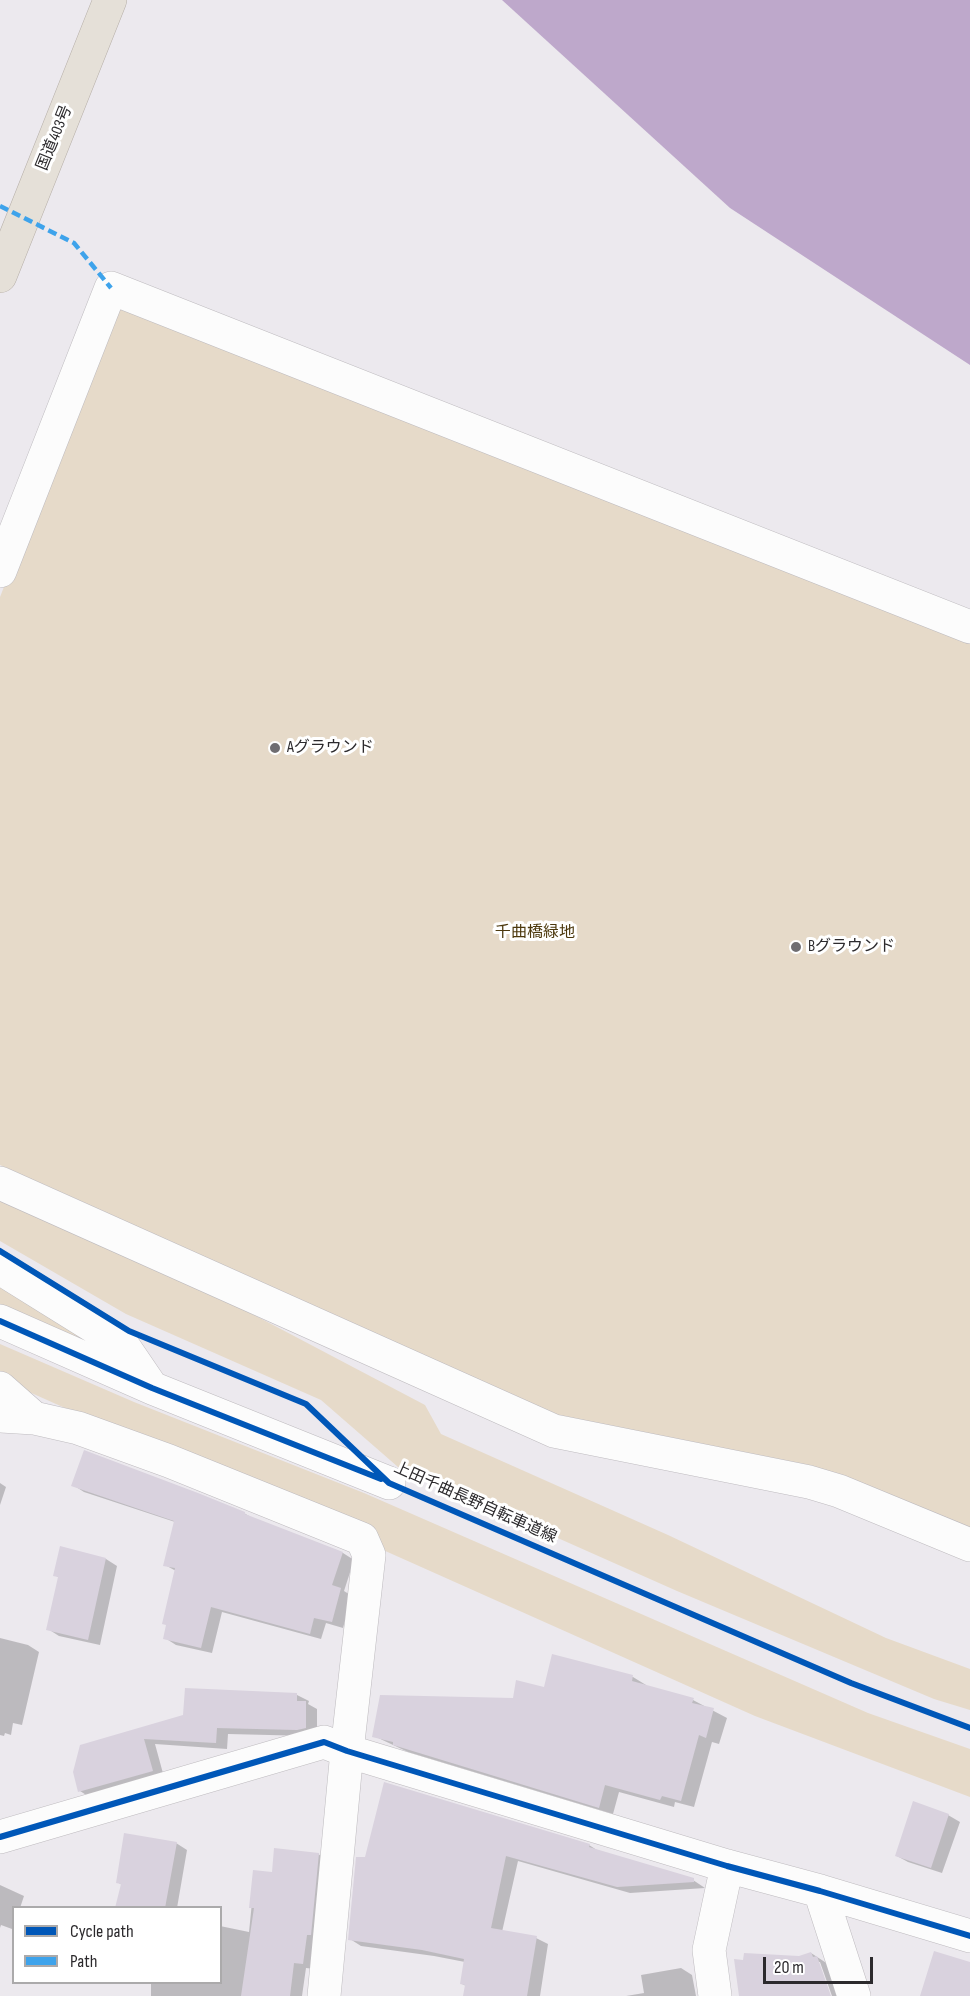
<!DOCTYPE html>
<meta charset="utf-8">
<style>
body{margin:0}
#map{position:relative;width:970px;height:1996px;overflow:hidden;background:#ece9ee;font-family:"Sofia Sans Condensed",sans-serif}
canvas{display:block}
.legend{position:absolute;left:12px;top:1906px;width:210px;height:78px;box-sizing:border-box;background:#fff;border:2px solid #abaaab;margin:0;padding:8px 10px;list-style:none;font-size:18px;color:#2c2a2d}
.legend li{display:flex;align-items:center;gap:12px;height:30px}
.legend b{width:30px;border:2px solid #abaaab}
.scale{position:absolute;left:763px;top:1957px;width:110px;height:27px;box-sizing:border-box;border:3px solid #2c2a2d;border-top:0;padding-left:8px;font-size:18px;line-height:21px;white-space:nowrap;color:#2c2a2d;-webkit-text-stroke:4px #fff;paint-order:stroke}
</style>
<div id="map">
<canvas width="970" height="1996"></canvas>
<ul class="legend">
<li><b style="height:8px;background:#0057b8"></b>Cycle path</li>
<li><b style="height:8px;background:#3ea3eb"></b>Path</li>
</ul>
<div class="scale">20 m</div>
</div>
<script>
const context = document.querySelector('canvas').getContext('2d');
context.lineJoin = 'round';
function fillPath(path, color) {
  context.fillStyle = color;
  context.fill(path, 'evenodd');
}
function stroke(path, color, width, dash) {
  context.strokeStyle = color;
  context.lineWidth = width;
  context.lineCap = dash ? 'butt' : 'round';
  context.setLineDash(dash || []);
  context.stroke(path);
}
function label(font, color, halo, rows, align = 'center') {
  context.font = font + ' "Sofia Sans Condensed","Noto Sans JP",sans-serif';
  context.lineWidth = 6;
  context.setLineDash([]);
  context.textBaseline = 'middle';
  context.strokeStyle = halo;
  context.fillStyle = color;
  for (const [text, x, y, turn = 0] of rows) {
    context.save();
    context.translate(x, y);
    context.rotate((+turn || 0) * Math.PI / 180);
    context.textAlign = isNaN(turn) ? turn : align;
    if (halo) context.strokeText(text, 0, 0);
    context.fillText(text, 0, 0);
    context.restore();
  }
}
fillPath(new Path2D(`
 M117 301 970 643V1530L812 1467 558 1415 0 1165V597Z
 M0 1198 220 1297 425 1405 441 1434 668 1535 886 1638 970 1669V1710L934 1699 677 1591 398 1467 321 1400 126 1314 0 1241Z
 M0 1287 97 1345 0 1309Z
 M0 1344 134 1402 364 1493 868 1713 970 1749V1797L755 1716 0 1379Z`), '#e6dac9');
fillPath(new Path2D(`
 M502 0H970V365L730 208Z`), '#bea8cb');
fillPath(new Path2D(`
 M0 1483 6 1487 0 1505Z
 M73 1485 244 1513 254 1519 343 1553 354 1560 344 1591 352 1596 343 1628 326 1623 321 1639 222 1612 212 1653 176 1645 165 1638 176 1571 165 1565 175 1522 84 1492Z
 M61 1548 106 1559 117 1566 100 1645 59 1636 48 1629 59 1578 55 1575Z
 M0 1638 28 1645 39 1652 22 1725 13 1723 11 1735 5 1733 4 1736 0 1735Z
 M553 1656 633 1677 646 1685V1687L693 1700 727 1718 719 1744 712 1742 694 1807 675 1802 674 1807 619 1792 613 1814 408 1752 374 1736 515 1699 545 1689Z
 M186 1690 297 1695 309 1701 308 1704 317 1709V1734L310 1736 228 1734 227 1749 155 1744 164 1777 91 1798 80 1791 74 1772 184 1716Z
 M948 1815 960 1822 942 1873 908 1862 897 1856Z
 M176 1843 187 1850 177 1908H117L122 1885 117 1882Z
 M589 1845 600 1852 693 1880 705 1888 630 1893 518 1861 502 1932 536 1938 548 1944 540 1996H464L466 1986 462 1984 465 1962 434 1956 361 1946 350 1939 357 1858Z
 M318 1854 330 1861 315 1969 306 1968 302 1996H151V1982H220V1926L249 1932 255 1872 273 1874Z
 M0 1885 24 1896 20 1908H14L12 1929 1 1925 0 1928Z
 M811 1953 831 1966 841 1996H832L820 1962H817L829 1996H740L799 1958Z
 M681 1968 692 1975 696 1996H626L644 1993 641 1975Z`), '#0003');
fillPath(new Path2D(`
 M84 1450 198 1493 245 1512V1514L343 1552 332 1585 341 1588 332 1622 314 1618 310 1634 211 1607 201 1648 163 1639 166 1625 162 1624 175 1568 163 1566 174 1521 71 1486Z
 M60 1546 106 1558 88 1640 46 1630 58 1577 53 1576Z
 M552 1654 633 1675 632 1681 694 1698 692 1703 714 1708 706 1738 699 1735 681 1801 662 1796 660 1800 605 1785 599 1808 393 1745V1742L372 1737 380 1695 513 1698 516 1680 544 1687Z
 M185 1688 297 1693V1701H306V1728L297 1730 217 1728 216 1743 144 1739 153 1771 78 1792 73 1772 80 1745 183 1715Z
 M384 1782 590 1844 589 1847 694 1878V1882L617 1887 506 1856 491 1928 537 1936 527 1996H463L465 1985 460 1984 464 1959 422 1950 348 1940 356 1857H365Z
 M913 1801 949 1814 931 1868 895 1856Z
 M124 1833 177 1842 165 1908H115L121 1884 116 1883Z
 M274 1848 319 1853 311 1935H307L303 1964 294 1963 290 1996H241L254 1908H249L253 1870 272 1872Z
 M934 1951 970 1962V1996H920Z
 M811 1952 813 1957 817 1956 831 1996H739L734 1959 743 1960 744 1953 799 1956Z`), '#d9d2de');
const minor = new Path2D(`
 M0 571 111 288 970 627
 M0 1183 554 1431 809 1482 839 1491 970 1545
 M0 1268 122 1344 152 1388
 M0 1321 152 1388 389 1483
 M0 1388 34 1418
 M0 1416 34 1418 78 1428 169 1461 362 1539 369 1555 347 1751 324 1996
 M0 1837 324 1742 347 1751 727 1866 820 1891 970 1936
 M820 1891 854 1996
 M715 1996 709 1950 727 1866`);
const highway = new Path2D(`
 M0 276 110 0`);
stroke(minor, '#bebbbf', 34);
stroke(highway, '#b6afa8', 34);
stroke(minor, '#fcfcfc', 33);
stroke(highway, '#e5e0d8', 33);
stroke(new Path2D(`
 M0 206 74 243 111 288`), '#3ea3eb', 4.5, [9, 4.5]);
stroke(new Path2D(`
 M0 1251 129 1331 306 1404 389 1483 851 1683 970 1728
 M0 1321 152 1388 381 1479
 M0 1837 324 1742 347 1751 727 1866 820 1891 970 1936`), '#0057b8', 6);
for (const [x, y, r, color] of [
 [275,748,6,"#6f6d71"],
 [796,947,6,"#6f6d71"]
]) {
  const dot = new Path2D();
  dot.arc(x, y, r, 0, 2 * Math.PI);
  context.fillStyle = color;
  context.fill(dot);
  stroke(dot, '#fff', 2);
}
label('16px', '#2c2a2d', '#fff', [
 ["国道403号",55,138,-68],
 ["上田千曲長野自転車道線",475,1503,24]
]);
label('16px', '#2c2a2d', '#fff', [
 ["Aグラウンド",287,748],
 ["Bグラウンド",808,947]
], 'left');
label('16px', '#4c380d', '#fff', [
 ["千曲橋緑地",535,933]
]);
</script>
